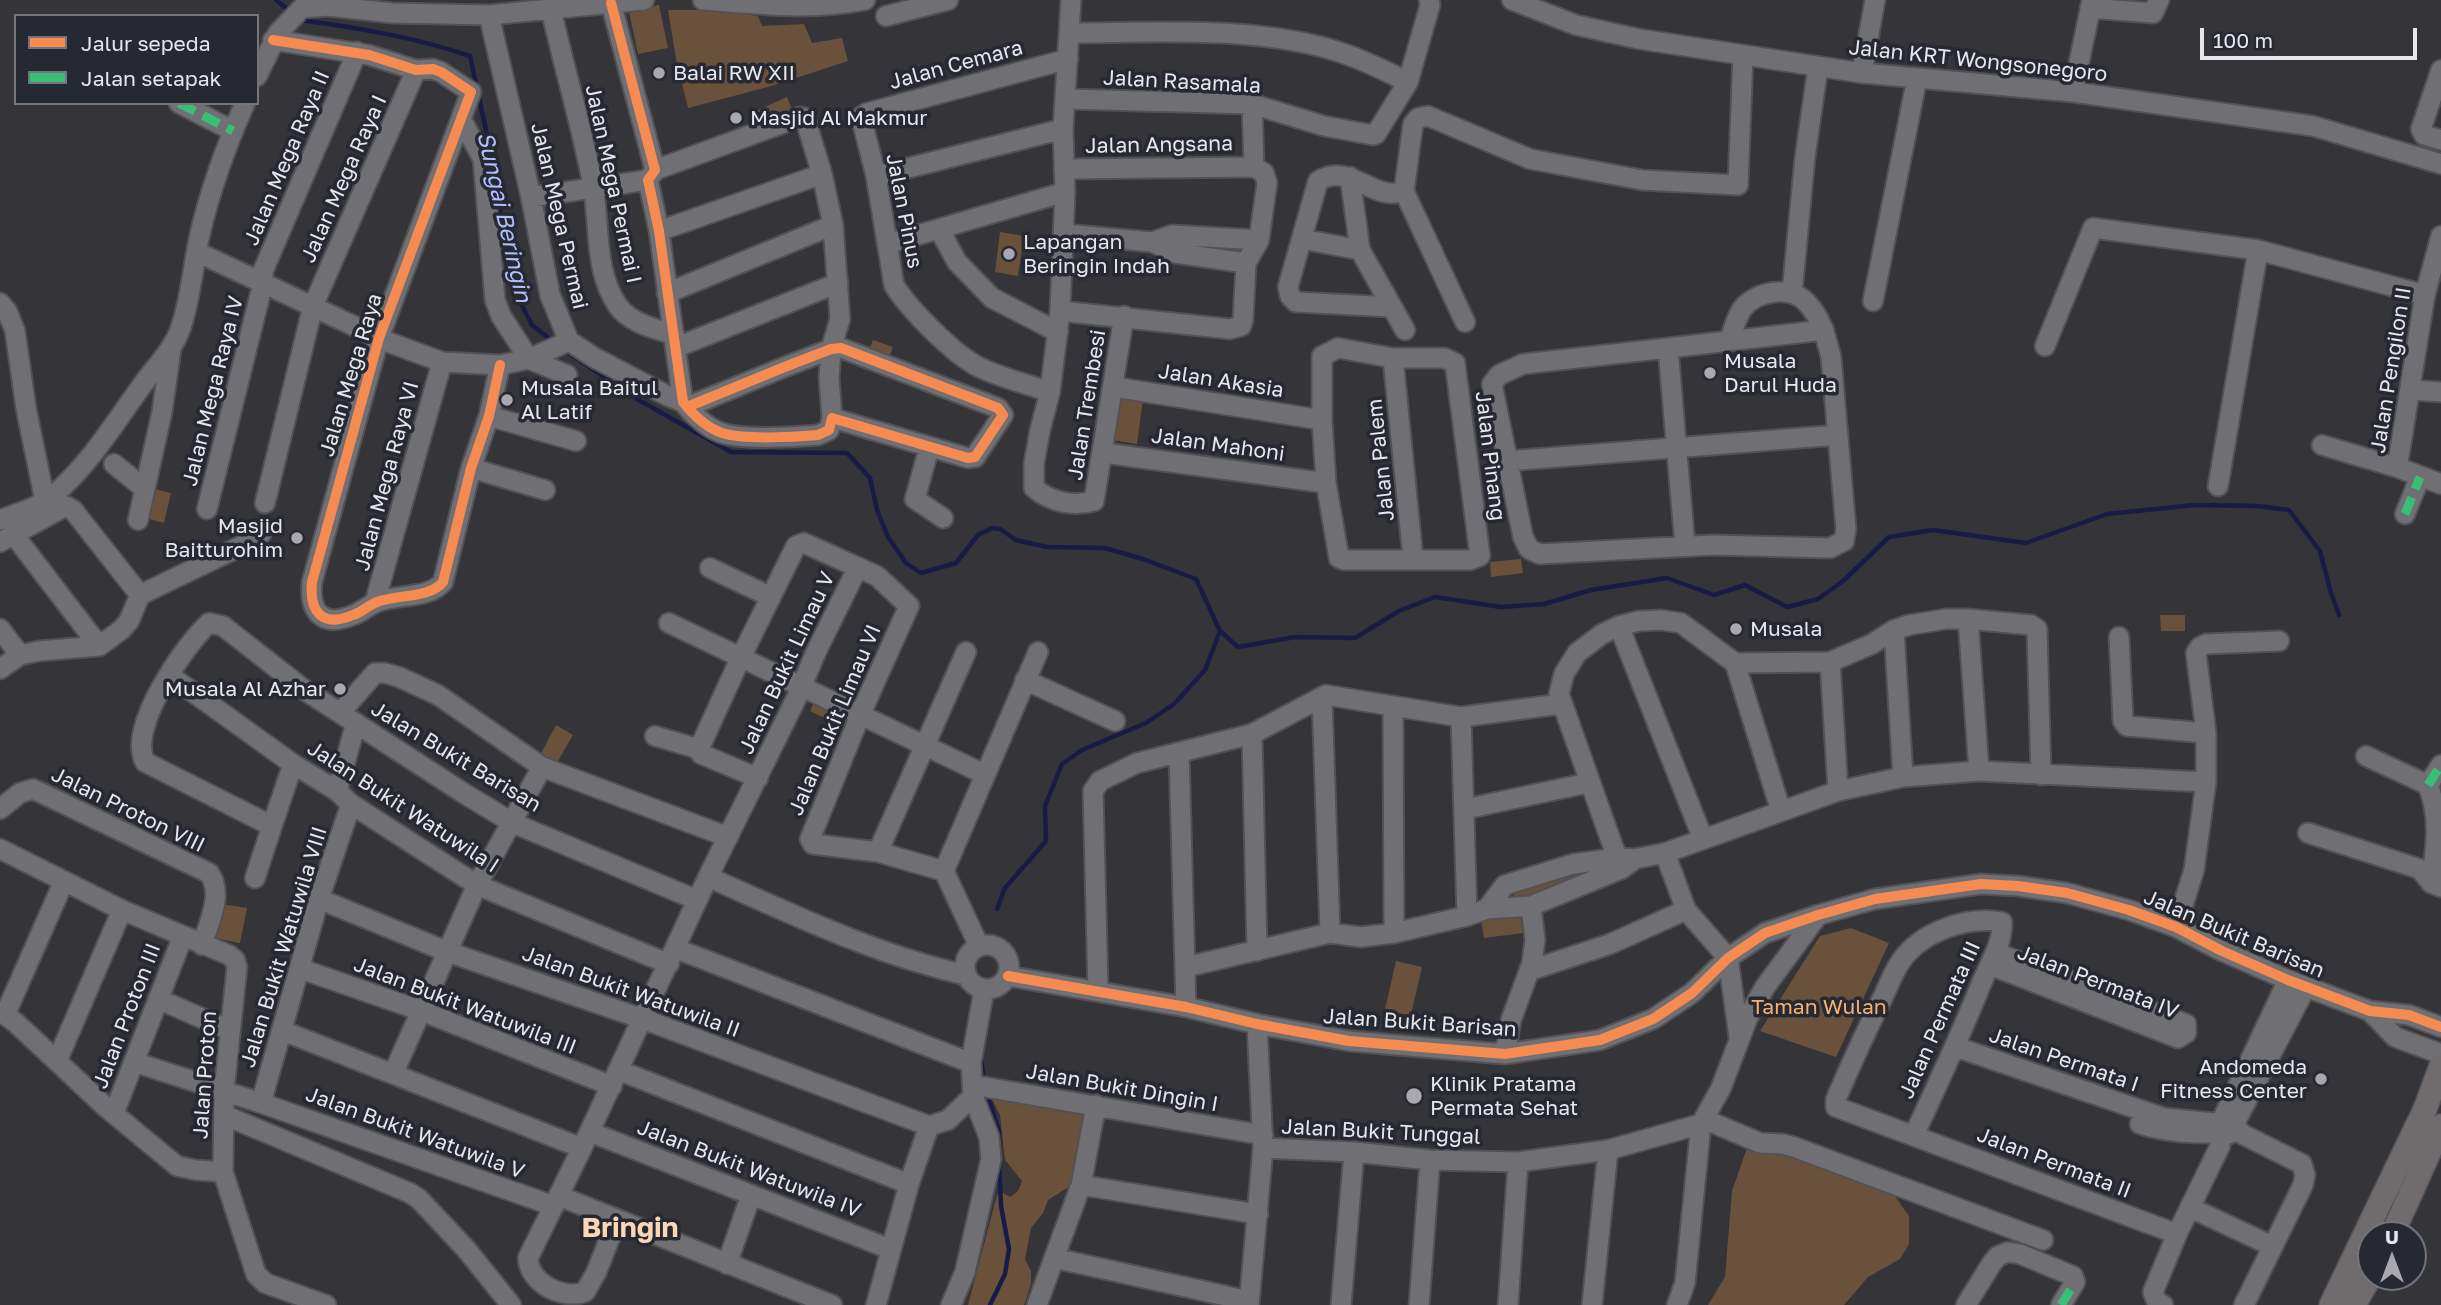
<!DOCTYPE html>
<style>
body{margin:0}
#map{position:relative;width:2441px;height:1305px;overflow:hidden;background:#343439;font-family:"Golos Text",sans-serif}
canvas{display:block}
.legend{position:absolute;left:14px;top:14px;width:245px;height:91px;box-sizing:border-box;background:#272932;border:2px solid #73757d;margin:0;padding:9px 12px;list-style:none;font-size:21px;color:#e6e7ed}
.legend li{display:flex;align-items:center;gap:14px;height:35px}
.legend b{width:35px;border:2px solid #73757d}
.north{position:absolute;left:2357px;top:1221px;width:70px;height:70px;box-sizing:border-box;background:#272932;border:2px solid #73757d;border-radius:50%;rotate:0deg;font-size:19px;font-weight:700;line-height:28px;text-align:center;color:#e6e7ed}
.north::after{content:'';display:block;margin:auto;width:24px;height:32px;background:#a8a8ae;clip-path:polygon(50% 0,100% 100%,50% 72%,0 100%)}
.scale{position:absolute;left:2200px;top:28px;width:217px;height:32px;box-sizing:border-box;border:4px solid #e6e7ed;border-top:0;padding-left:9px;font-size:21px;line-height:24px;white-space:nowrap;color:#e6e7ed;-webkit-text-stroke:5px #272932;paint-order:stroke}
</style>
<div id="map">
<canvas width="2441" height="1305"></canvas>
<ul class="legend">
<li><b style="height:9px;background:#f68b52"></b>Jalur sepeda</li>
<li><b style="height:9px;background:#3abd76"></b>Jalan setapak</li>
</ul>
<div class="north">U</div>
<div class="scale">100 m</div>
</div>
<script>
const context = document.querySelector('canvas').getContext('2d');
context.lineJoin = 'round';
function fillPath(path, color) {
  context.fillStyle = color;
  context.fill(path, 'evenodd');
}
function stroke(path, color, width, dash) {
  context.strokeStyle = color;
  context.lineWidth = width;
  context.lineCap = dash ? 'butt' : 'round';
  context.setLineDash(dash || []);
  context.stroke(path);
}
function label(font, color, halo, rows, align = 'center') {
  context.font = font + ' "Golos Text",sans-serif';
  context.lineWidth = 7;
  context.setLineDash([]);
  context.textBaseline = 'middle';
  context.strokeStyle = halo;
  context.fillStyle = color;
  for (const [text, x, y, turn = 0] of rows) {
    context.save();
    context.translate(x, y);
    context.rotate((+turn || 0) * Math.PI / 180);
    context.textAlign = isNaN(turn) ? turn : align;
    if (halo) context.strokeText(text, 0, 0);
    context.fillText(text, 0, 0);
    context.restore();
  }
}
fillPath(new Path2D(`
 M659 5 668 48 638 54 629 12Z
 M668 10H713L758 16 762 26 804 24 812 43 842 38 848 61 768 87 688 108 676 59Z
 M787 97 794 114 763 127 756 111Z
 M1000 232 1024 236 1018 276 995 272Z
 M873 340 893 347 888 360 868 352Z
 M1118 395 1143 399 1137 444 1112 440Z
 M150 488 171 493 164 523 142 517Z
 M1521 559 1523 573 1491 577 1490 562Z
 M2160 615H2185V631H2161Z
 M816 698 853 715 847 729 810 711Z
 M556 725 573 735 554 768 538 759Z
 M1577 866 1597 870 1531 901 1513 898 1515 890Z
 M222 904 247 908 240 943 214 938Z
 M1520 914 1523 933 1484 938 1481 920Z
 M1851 928 1889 943 1836 1057 1760 1031 1820 936Z
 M1396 961 1422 967 1410 1019 1384 1014Z
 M991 1097 1087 1111 1072 1185 1048 1200 1043 1213 1031 1228 1025 1259 1031 1271V1284L1024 1305H968L997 1195 1003 1193 1010 1197 1018 1191 1022 1181 1005 1160 1000 1115Z
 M1748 1145 1824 1164 1889 1188 1909 1216V1244L1900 1259 1868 1277 1844 1305H1708L1725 1277 1732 1191Z`), '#6a513c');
stroke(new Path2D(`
 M276 0 291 12
 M300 20C358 28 414 37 470 56L495 172 503 234 517 296 532 325 551 340
 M564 350 637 399 731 452 847 453 870 478 877 510 888 537 906 563 921 573 956 563 978 535 992 528 1000 529 1016 540 1047 547 1105 548 1143 559 1196 579 1220 631 1238 647 1295 637 1355 638 1399 611 1435 597 1501 607 1544 604 1591 590 1667 578 1714 595 1745 585 1787 607 1818 599 1843 581 1889 537 1933 530 2026 543 2107 514 2195 505 2258 506 2289 510 2320 551 2331 593 2339 615
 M997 909 1005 888 1046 841 1045 806 1062 764 1082 750 1146 723 1174 704 1205 670 1220 631
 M981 1059 983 1075
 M987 1094 999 1131V1151
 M990 1305 1005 1274 1009 1249 1001 1206 999 1160`), '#181b45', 4.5);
const minor = new Path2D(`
 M703 0C757 4 811 11 865 0
 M1071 0 1063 129 1065 192 1060 311 1050 392 1040 430 1034 464V488C1051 502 1073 507 1094 501L1124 316
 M1512 0 1576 25 1639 39 1862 73 2073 92 2313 126 2441 164
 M611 3 655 170 648 180 659 231 683 402C692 414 707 428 722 433 743 440 795 437 818 435L829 430 832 418 968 458 975 457 1003 415 998 408 841 348 831 349 787 366 687 407
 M2090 8 2153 13 2159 0
 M551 9C564 68 582 127 593 186 600 225 594 272 618 306 629 322 656 330 674 334
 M489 15 531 197 550 295 569 341 595 358 668 396 683 402
 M886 16 948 0
 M1069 33C1156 33 1262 25 1345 54 1366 61 1387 72 1408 82
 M273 40 369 55 416 70 433 69 441 72 471 92 379 338 312 582C309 612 322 628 353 615 362 612 369 605 377 602 397 594 429 599 443 582L471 468 489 416 500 365
 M2441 70 2421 129 2424 135 2441 140
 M1862 73 1875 0
 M257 76 278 33 302 8 328 6 392 13 489 15 644 0
 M2073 92 2092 0
 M1067 99 1252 104 1324 126 1373 135 1376 134 1408 82 1430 5 1429 0
 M179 103 233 131
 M1252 104 1254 167
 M461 119 483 159 495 300 501 316 529 359 567 375
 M1064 169 1254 167
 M655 170 800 117 805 118 822 174 833 225 840 319 831 349 829 378 832 418
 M876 176 1063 129
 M1350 177 1360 250 1405 330
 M1404 191 1465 322
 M531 197 648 180
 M939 229 957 262 992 298 1058 332
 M659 231 822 174
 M1064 234 1152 242 1175 253 1246 263
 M2441 236 2425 295 2398 462 2399 468 2441 484
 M1302 239 1360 250
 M1152 242 1172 235 1259 240
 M887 244 1065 192
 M197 252 388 342 442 362 500 365 529 359 569 341
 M667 293 833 225
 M1792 293 1805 157 1818 67
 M1873 301 1917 78
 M0 303 7 311 15 331 26 408 45 501
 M1392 307 1296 302 1290 296 1288 287 1318 181C1351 161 1373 203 1404 191L1413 124 1418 118 1428 116 1530 159 1642 180 1738 185 1743 55
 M1060 311 1230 329 1241 326 1243 320 1246 263 1259 240 1267 183 1264 173 1254 167
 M2045 346 2093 228 2258 250 2425 295
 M677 347 838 283
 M1338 348 1393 358H1444L1455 363 1480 556 1470 560H1344L1339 558 1326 483 1322 420V356Z
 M1668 348 1523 364 1499 375 1492 384 1523 537 1529 549 1540 554 1713 545 1830 548 1844 541 1846 529 1831 357C1826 337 1821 317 1806 302 1790 285 1756 291 1742 309 1736 318 1733 330 1730 340
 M1393 358 1413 558
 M1114 387 1322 420
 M2411 390 2441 392
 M1050 392C1027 384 1001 378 979 367 954 355 908 308 894 285L876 176 861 117 867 113 1068 59
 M489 416 576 441
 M2322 445 2399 468
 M929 448 915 499 943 518
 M1104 453 1326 483
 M1507 461 1838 435
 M114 464 145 489
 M471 468 545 490
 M2218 486 2258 250
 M265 503 313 306 416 70
 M207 509 263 283V271L357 52
 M2405 514 2420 477
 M0 520C20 512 41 507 57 492 93 460 117 419 146 380 159 363 174 348 181 327 191 297 193 265 200 234 210 190 227 144 245 103
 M138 520 162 412 171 349
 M14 535 99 646
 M0 542 66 506 73 510 140 595
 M1685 546 1668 348 1824 330
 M710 568 771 597
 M140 595 243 545 261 534
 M375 602 442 362
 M1968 619 1979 771
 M669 623 984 774
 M1619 626 1703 839
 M0 629 20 655
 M1894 630 1903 777
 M2119 637 2123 721 2127 726 2206 733
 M1830 662 1838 791
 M1735 663 1781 811
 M0 669 20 655 39 651 99 646 121 630 129 621 140 595
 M169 675 293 764 337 791 351 804 477 885 669 964
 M1025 680 1115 721
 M1322 697 1330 933
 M1393 707 1394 933
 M340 713 375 673H385L399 677 438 695 542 767 728 837
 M1461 717 1467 916
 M1252 734 1257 951
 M655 736 699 749
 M699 749 741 657 796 546 804 543 877 576 909 606 861 713 810 839 813 844 878 852 944 871
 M699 749 701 754 758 778
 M1179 753 1186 1007
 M2366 756 2428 785
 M293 764 272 826 145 762C127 728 184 646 209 623L223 626 306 691 465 794 513 823 697 900
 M2428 785C2441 819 2436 847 2431 883
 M2428 785 2441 765
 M337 791 356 723
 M0 809 20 793 33 789 209 873C224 894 209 922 202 945
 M1465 809 1588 783
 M2308 833 2420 869 2431 883 2441 887
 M0 849 122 910 229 955 235 960 237 967 224 1091 223 1172 256 1274 265 1283 326 1305
 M878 852 966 652
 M1665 853 1686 910 1728 958 1739 1037
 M1621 869 1559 694 1564 674 1577 653 1602 634 1619 626 1639 621 1661 620 1681 623 1735 663 1830 662 1872 644 1894 630 1909 625 1946 619H1968L2031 625 2037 629 2041 775
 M944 871 1038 652
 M944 871 979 946
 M708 877C792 914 876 955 966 975
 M255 878 272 826
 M319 899 448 952 643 1019 929 1126
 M1487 909 1505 885 1573 864 1617 858 1634 859 1665 853 1838 791 1903 777 1979 771 2206 782
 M2176 927 2194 870 2206 782V733L2196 653 2200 647 2206 644 2279 641
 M965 967a22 22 0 1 1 44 0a22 22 0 1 1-44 0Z
 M677 949 971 1063
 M1990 965 2178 1038 2186 1033V1024L1996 953
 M1186 967 1330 933 1361 937 1394 933 1467 916 1487 909 1531 906 1621 869 1631 862
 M301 969 419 1010 612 1086
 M1531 970 1610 944 1686 910
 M1008 976 1186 1007 1257 1024 1349 1041 1505 1054 1600 1040 1653 1019 1692 993 1728 958 1765 933 1818 915 1875 899 1981 884 2018 886 2067 893 2129 910 2176 927 2222 951 2288 980 2370 1011 2409 1015 2441 1027
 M1098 990 1093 791 1100 781 1137 763 1252 734 1326 695 1461 717 1561 704
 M158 999 229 1030
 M0 1011 16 1023 108 1109 177 1166 196 1170 223 1172
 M2370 1011 2395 1037 2441 1054
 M5 1015 64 881
 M283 1031 582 1148
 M1956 1047 2164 1118 2234 1125 2242 1134 2302 1164 2305 1175 2303 1185 2244 1305
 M1505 1054 1511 1020 1532 963 1535 940 1531 906
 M57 1061 122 910
 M134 1062 261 1103 554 1206
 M618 1070 909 1184
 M393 1074 477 885 542 767
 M973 1085 1263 1135
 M261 1103 319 899 351 804
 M114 1113 183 936
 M224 1115 410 1193 419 1199 466 1249 511 1305
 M1704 1119 1760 1143 1783 1144 1794 1147 2043 1240
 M2140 1124C2165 1132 2187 1133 2213 1133
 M590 1132 890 1249
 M2229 1134 2306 987
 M1914 1135C1938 1084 1961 1034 1982 982 1990 963 2003 943 2002 922 1967 916 1922 931 1901 961 1894 971 1889 984 1884 995 1867 1029 1851 1064 1836 1099V1107L2177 1234
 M1263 1148 1354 1152 1430 1160 1518 1162 1608 1150 1701 1124
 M1081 1185 1258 1214
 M559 1196 832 1305
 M2191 1208 2272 1246
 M617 1220 596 1273 585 1292C562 1300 529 1283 528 1258L582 1148 708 877 798 695 816 652 858 567
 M1054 1258 1249 1301
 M727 1264 751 1195
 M876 1305 909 1184 929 1126 948 1120 973 1096
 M951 1305 965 1272 991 1159 989 1137 973 1096 971 1063 984 990
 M1037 1305 1081 1185 1096 1105
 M1249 1305 1263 1148 1257 1024
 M1341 1305 1354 1152
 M1419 1305 1430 1160
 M1508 1305 1518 1162
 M1592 1305 1608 1150
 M1677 1305 1685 1283 1701 1124 1721 1088 1748 1017 1765 987 1818 915
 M1966 1305 1992 1263 1998 1256 2008 1252 2020 1254 2073 1276 2075 1282 2061 1305
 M2163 1305 2157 1302 2153 1292 2177 1234 2220 1146 2218 1133 2221 1122 2288 980`);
const major = new Path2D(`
 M2392 1235 2441 1126
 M2331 1305 2425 1109 2441 1066
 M2354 1305 2371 1275`);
stroke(minor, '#515156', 23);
stroke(major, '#515156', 26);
stroke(minor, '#707074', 19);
stroke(major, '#706c6d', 23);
stroke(new Path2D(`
 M179 103 233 131
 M2405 514 2420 477
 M2428 785 2441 765
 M2061 1305 2075 1282`), '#3abd76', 9, [18, 9]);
stroke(new Path2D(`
 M611 3 655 170 648 180 659 231 683 402C692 414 707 428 722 433 743 440 795 437 818 435L829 430 832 418 968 458 975 457 1003 415 998 408 841 348 831 349 787 366 687 407
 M273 40 369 55 416 70 433 69 441 72 471 92 379 338 312 582C309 612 322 628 353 615 362 612 369 605 377 602 397 594 429 599 443 582L471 468 489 416 500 365
 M1008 976 1186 1007 1257 1024 1349 1041 1505 1054 1600 1040 1653 1019 1692 993 1728 958 1765 933 1818 915 1875 899 1981 884 2018 886 2067 893 2129 910 2176 927 2222 951 2288 980 2370 1011 2409 1015 2441 1027`), '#f68b52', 10);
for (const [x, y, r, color] of [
 [659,73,7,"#a8a8ae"],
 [736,118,7,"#a8a8ae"],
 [1009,254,7,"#a8a8ae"],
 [1710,373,7,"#a8a8ae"],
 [507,400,7,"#a8a8ae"],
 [297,538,7,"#a8a8ae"],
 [1736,629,7,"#a8a8ae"],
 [340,689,7,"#a8a8ae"],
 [2321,1079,7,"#a8a8ae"],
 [1414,1096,9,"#a8a8ae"]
]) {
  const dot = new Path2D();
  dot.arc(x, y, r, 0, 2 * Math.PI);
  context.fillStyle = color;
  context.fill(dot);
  stroke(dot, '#272932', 2.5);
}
label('21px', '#e6e7ed', '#272932', [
 ["Jalan KRT Wongsonegoro",1978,61,6],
 ["Jalan Cemara",956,65,-15],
 ["Jalan Rasamala",1182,82,3],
 ["Jalan Angsana",1159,145,-1],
 ["Jalan Mega Raya II",287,158,-67],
 ["Jalan Mega Raya I",344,179,-66],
 ["Jalan Mega Permai I",613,184,78],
 ["Jalan Pinus",904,211,79],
 ["Jalan Mega Permai",559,216,77],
 ["Jalan Pengilon II",2391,370,-81],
 ["Jalan Mega Raya",351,375,-73],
 ["Jalan Akasia",1221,381,9],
 ["Jalan Mega Raya IV",213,391,-76],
 ["Jalan Trembesi",1087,405,-81],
 ["Jalan Mahoni",1218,445,8],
 ["Jalan Pinang",1490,456,83],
 ["Jalan Palem",1381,460,-96],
 ["Jalan Mega Raya VI",387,476,-75],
 ["Jalan Bukit Limau V",787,663,-65],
 ["Jalan Bukit Limau VI",835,720,-67],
 ["Jalan Bukit Barisan",456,757,31],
 ["Jalan Bukit Watuwila I",403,807,33],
 ["Jalan Proton VIII",128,810,26],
 ["Jalan Bukit Barisan",2234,934,23],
 ["Jalan Bukit Watuwila VIII",284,947,-73],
 ["Jalan Permata IV",2098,982,21],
 ["Jalan Bukit Watuwila II",631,992,20],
 ["Jalan Bukit Watuwila III",465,1006,21],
 ["Jalan Proton III",127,1016,-69],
 ["Jalan Permata III",1940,1020,-66],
 ["Jalan Bukit Barisan",1420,1023,4],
 ["Jalan Permata I",2064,1060,19],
 ["Jalan Proton",205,1075,-86],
 ["Jalan Bukit Dingin I",1122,1088,10],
 ["Jalan Bukit Tunggal",1381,1132,3],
 ["Jalan Bukit Watuwila V",415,1133,20],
 ["Jalan Permata II",2054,1163,21],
 ["Jalan Bukit Watuwila IV",749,1169,21]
]);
label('21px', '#e6e7ed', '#272932', [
 ["Balai RW XII",673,73],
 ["Masjid Al Makmur",750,118],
 ["Lapangan",1023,242],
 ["Beringin Indah",1023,266],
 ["Musala",1724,361],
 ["Darul Huda",1724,385],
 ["Musala Baitul",521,388],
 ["Al Latif",521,412],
 ["Masjid",283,526,"right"],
 ["Baitturohim",283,550,"right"],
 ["Musala",1750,629],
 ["Musala Al Azhar",326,689,"right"],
 ["Andomeda",2307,1067,"right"],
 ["Fitness Center",2307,1091,"right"],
 ["Klinik Pratama",1430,1084],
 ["Permata Sehat",1430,1108]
], 'left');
label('21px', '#f6b170', '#272932', [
 ["Taman Wulan",1819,1007]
]);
label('italic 23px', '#b1bfff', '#272932', [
 ["Sungai Beringin",504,217,77]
]);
label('bold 28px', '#fad6b5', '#272932', [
 ["Bringin",630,1228]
]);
</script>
